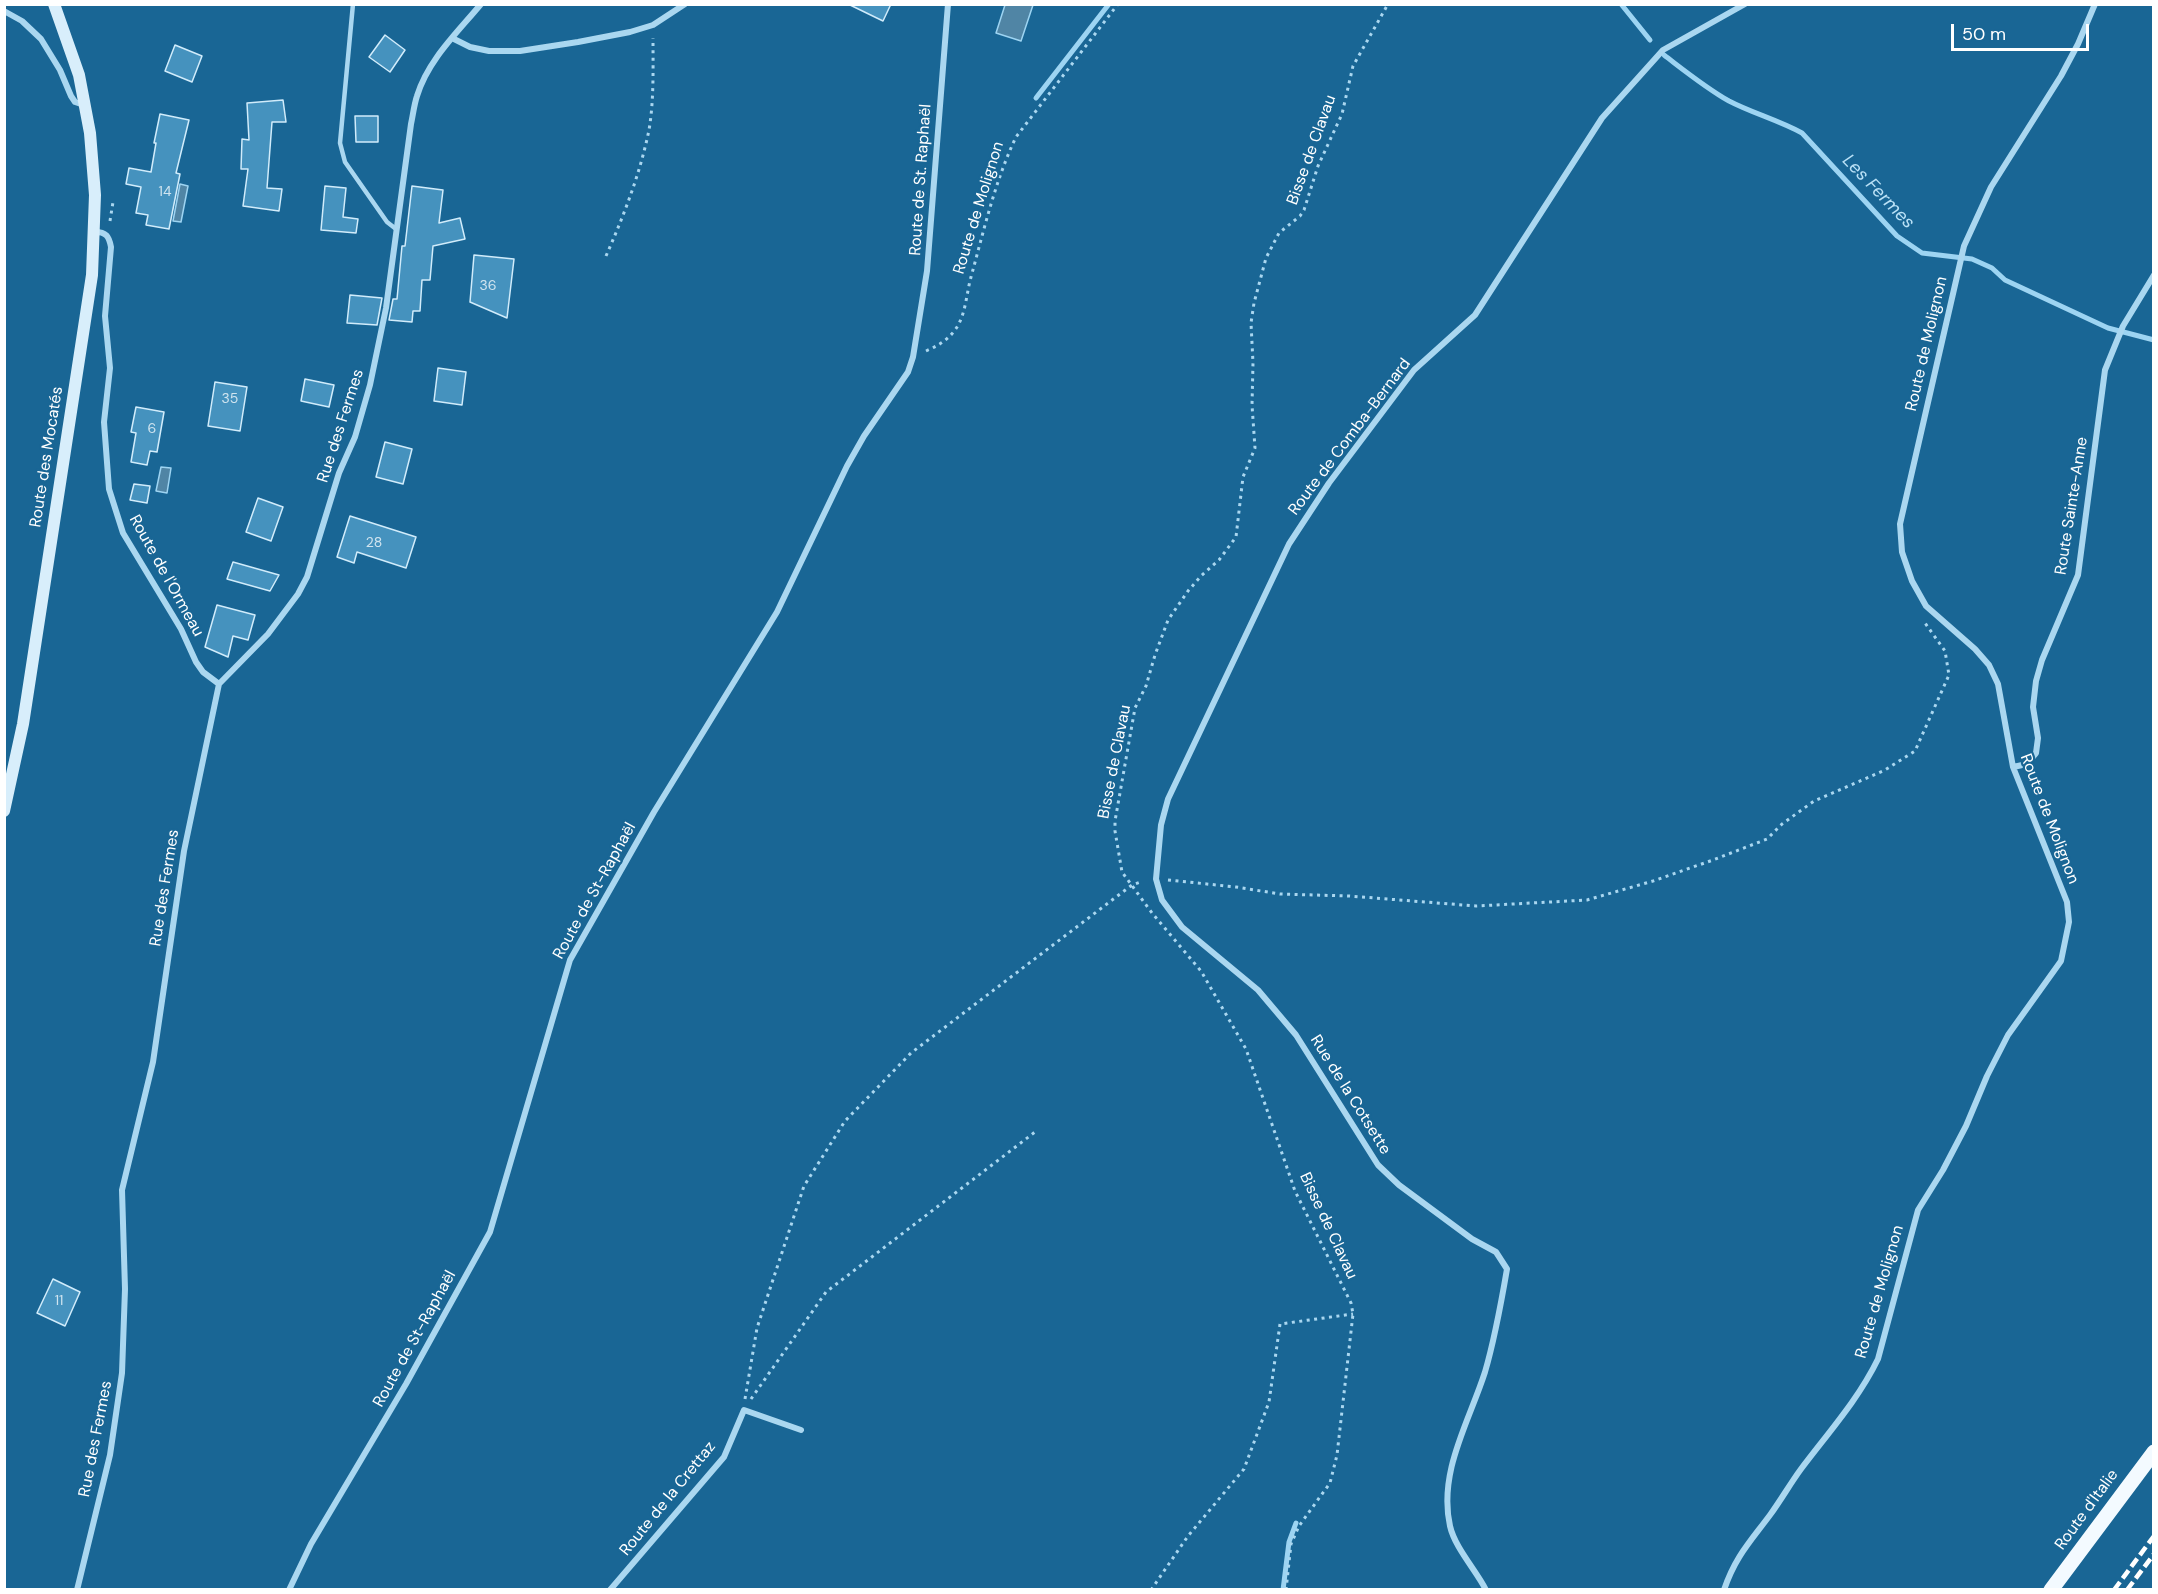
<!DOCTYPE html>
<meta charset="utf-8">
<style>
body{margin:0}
#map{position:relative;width:2158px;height:1594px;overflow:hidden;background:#196695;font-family:"DM Sans",sans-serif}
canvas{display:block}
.frame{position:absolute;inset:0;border:6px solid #fff;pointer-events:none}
.scale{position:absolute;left:1951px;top:24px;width:138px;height:27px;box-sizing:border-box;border:3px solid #fff;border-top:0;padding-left:8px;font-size:18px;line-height:21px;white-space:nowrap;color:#fff;-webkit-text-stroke:4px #196695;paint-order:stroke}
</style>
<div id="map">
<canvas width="2158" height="1594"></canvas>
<div class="frame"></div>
<div class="scale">50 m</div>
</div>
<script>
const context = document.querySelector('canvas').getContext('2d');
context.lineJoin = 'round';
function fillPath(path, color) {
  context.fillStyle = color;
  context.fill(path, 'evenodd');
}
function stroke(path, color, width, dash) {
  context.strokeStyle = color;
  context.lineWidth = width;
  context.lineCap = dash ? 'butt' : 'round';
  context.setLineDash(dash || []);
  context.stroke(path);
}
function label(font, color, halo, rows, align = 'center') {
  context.font = font + ' "DM Sans",sans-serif';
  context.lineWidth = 4.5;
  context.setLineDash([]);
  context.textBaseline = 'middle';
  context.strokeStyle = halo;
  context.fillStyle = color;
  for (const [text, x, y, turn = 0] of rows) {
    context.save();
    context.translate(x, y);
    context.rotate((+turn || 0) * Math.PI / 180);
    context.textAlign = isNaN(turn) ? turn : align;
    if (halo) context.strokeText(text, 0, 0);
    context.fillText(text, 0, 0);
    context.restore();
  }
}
const water = new Path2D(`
 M1005 5H1033L1021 41 996 33Z
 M180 184 188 186 181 222 173 221Z
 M161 467 171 468 167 493 156 491Z`);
fillPath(water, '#5085a5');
stroke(water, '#9dd4f2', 1.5);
stroke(new Path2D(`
 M1621 4 1650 40
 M1664 55C1685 71 1706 88 1729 101 1752 113 1778 120 1802 133L1897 236 1922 253 1972 259 1992 268 2005 280 2108 328 2154 340
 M1036 98 1109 4
 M1283 1590 1289 1542 1296 1523`), '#9dd4f2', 5);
const building = new Path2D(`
 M848 4H891L883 21Z
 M385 35 405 50 390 72 369 57Z
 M175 45 202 56 192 82 165 71Z
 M283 100 286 122H272L267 188 282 189 279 211 243 206 248 169H241L242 139 249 140 247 103Z
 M160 114 189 120 176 173 180 174 169 229 146 225 148 215 136 213 141 187 126 184 129 168 151 172 156 143H154Z
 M355 116H378V142H356Z
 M325 186 346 188 343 217 358 219 356 233 321 230Z
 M412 186 443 190 439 223 460 218 465 239 433 246 430 280H422L420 311H413L412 322 389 320 393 299H397L402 246H405Z
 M474 255 514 259 507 318 470 302Z
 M350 295 382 298 377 325 347 323Z
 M438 368 466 372 462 405 434 401Z
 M305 379 334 385 329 407 301 401Z
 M215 382 247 387 240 431 208 426Z
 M136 407 164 412 157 452 150 451 147 465 131 462 136 433 131 432Z
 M385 442 412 449 403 484 376 477Z
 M134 484 150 486 147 503 130 500Z
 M258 498 283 507 271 541 246 532Z
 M350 516 416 537 406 568 357 552 354 563 337 557Z
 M233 562 279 575 270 591 227 579Z
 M217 605 255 615 248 640 233 636 228 657 205 647Z
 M53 1279 80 1292 65 1326 37 1313Z`);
fillPath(building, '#4592be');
stroke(building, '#d1ecfb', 1.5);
stroke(new Path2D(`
 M110 221 113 202
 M606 256C624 215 640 174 649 130 654 101 653 68 653 38
 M926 351C937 346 947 341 955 330 966 315 966 295 971 277 984 230 995 181 1016 137L1118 4
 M1168 880 1236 887 1280 894 1349 896 1476 906 1587 900 1653 881 1713 860 1767 839 1782 824 1814 801 1885 770 1915 751 1949 675 1945 651 1925 623
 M745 1399 757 1328 804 1186 845 1121 911 1053 1120 894 1132 885 1143 881
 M751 1399 826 1292 1035 1132
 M1151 1590 1188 1536 1244 1469 1269 1402 1280 1324 1353 1314
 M1286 1590 1291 1544 1299 1526 1330 1483 1337 1455 1353 1314 1351 1303 1295 1191 1246 1049 1201 971 1152 913 1122 872 1115 831V821L1135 708 1146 686 1155 655 1168 620 1188 591 1201 576 1219 560 1236 537 1243 477 1255 448 1252 405 1253 363 1251 323 1254 303 1266 258 1279 233 1300 216 1304 210 1318 166 1342 114 1353 66 1388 4`), '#aad7f0', 3, [3, 4.5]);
stroke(new Path2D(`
 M353 4 340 143 345 162 387 222 396 229`), '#aad7f0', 4.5);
stroke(new Path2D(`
 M4 11 22 21 41 39 60 70 71 96 75 102 84 105
 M452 38 470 47 489 51H520L578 42 630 32 653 25 685 4
 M95 232C106 232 109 236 111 247L105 316 110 368 104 422 109 489 123 533 181 629 196 662 203 672 219 684
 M2013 767 2027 764 2036 753 2038 738 2033 707 2036 681 2042 660 2078 575 2105 370 2123 326 2154 275
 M77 1590 110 1455 122 1373 125 1289 122 1190 153 1062 184 851 219 684 268 634 298 594 307 577 339 473 355 437 370 385 386 308 411 124C413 115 414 105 417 96 428 60 457 33 481 4
 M289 1590 311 1544 406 1384 490 1232 570 960 654 812 777 612 847 466 864 436 908 372 913 357 927 271 948 4
 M610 1590 724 1457 744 1410 801 1430
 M1486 1590C1476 1570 1455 1548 1450 1526 1438 1472 1469 1422 1485 1372 1495 1338 1501 1304 1507 1269L1496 1252 1472 1239 1399 1185 1378 1165 1296 1035 1258 990 1182 927 1162 900 1156 879 1161 825 1168 799 1289 544 1329 483 1414 370 1475 315 1602 118 1663 50 1745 4
 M1724 1590C1735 1557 1750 1542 1770 1515 1781 1500 1790 1484 1801 1469 1828 1433 1858 1400 1878 1359L1918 1210 1943 1170 1966 1126 1987 1076 2008 1035 2061 961 2069 922 2067 902 2013 767 1998 684 1989 665 1975 649 1926 606 1912 581 1902 552 1900 524 1964 246 1991 187 2061 76 2078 44 2095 4`), '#aad7f0', 6);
stroke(new Path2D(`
 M4 811 23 724 92 275 95 195 90 133 79 75 54 4`), '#d8eefb', 12);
stroke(new Path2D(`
 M2051 1590 2154 1452`), '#f3faff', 15);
stroke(new Path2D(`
 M2114 1590 2154 1536
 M2127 1590 2154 1554`), '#fff', 4.5, [10, 4.5]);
label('14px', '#d0e4ef', null, [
 ["14",165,192],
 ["36",488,286],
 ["35",230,399],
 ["6",152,429],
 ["28",374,543],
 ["11",59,1301]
]);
label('16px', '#fff', '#196695', [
 ["Bisse de Clavau",1312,150,-70],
 ["Route de St. Raphaël",921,180,-86],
 ["Route de Molignon",979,208,-73],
 ["Route de Molignon",1927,344,-77],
 ["Rue des Fermes",341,426,-72],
 ["Route de Comba-Bernard",1350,437,-53],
 ["Route des Mocatés",47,457,-81],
 ["Route Sainte-Anne",2072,506,-81],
 ["Route de l'Ormeau",166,576,61],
 ["Bisse de Clavau",1115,762,-79],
 ["Route de Molignon",2049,819,69],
 ["Rue des Fermes",165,888,-81],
 ["Route de St-Raphaël",595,891,-61],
 ["Rue de la Cotsette",1350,1095,58],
 ["Bisse de Clavau",1328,1226,65],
 ["Route de Molignon",1880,1292,-74],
 ["Route de St-Raphaël",415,1339,-61],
 ["Rue des Fermes",96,1439,-79],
 ["Route de la Crettaz",668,1499,-51],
 ["Route d'Italie",2087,1510,-54]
]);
label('italic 18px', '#bbe2f7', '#196695', [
 ["Les Fermes",1878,192,46]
]);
</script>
